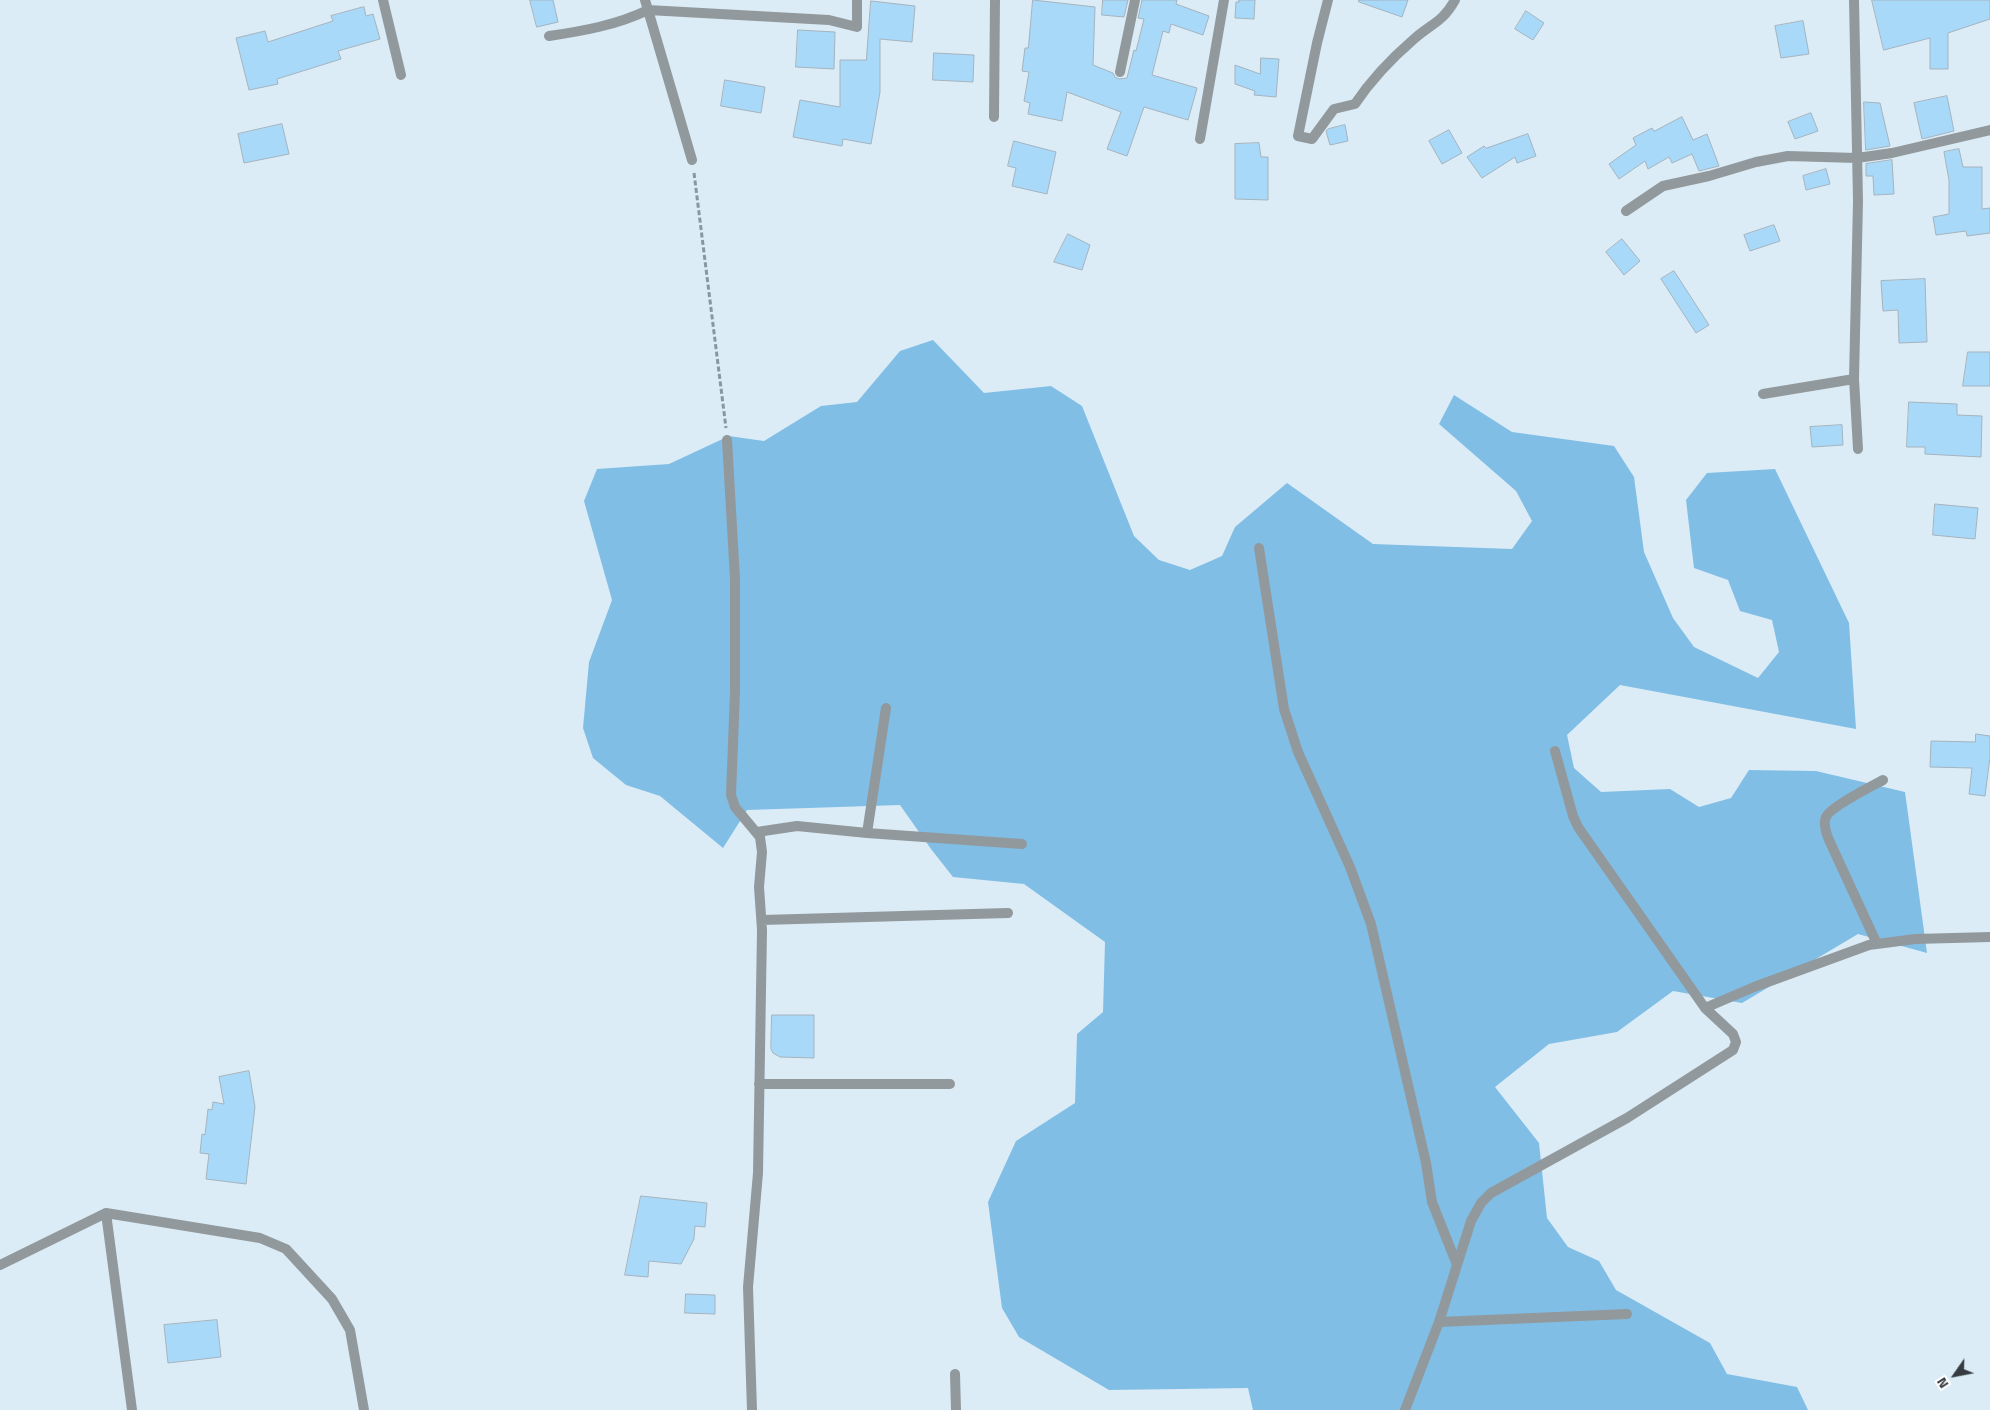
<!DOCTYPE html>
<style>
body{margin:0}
#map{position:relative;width:1990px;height:1410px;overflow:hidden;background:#dbecf7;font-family:"Titillium Web",sans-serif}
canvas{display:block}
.north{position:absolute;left:1930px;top:1350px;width:50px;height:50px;-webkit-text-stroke:4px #fff;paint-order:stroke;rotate:237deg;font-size:14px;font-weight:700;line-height:20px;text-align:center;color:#353b40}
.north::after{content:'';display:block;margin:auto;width:18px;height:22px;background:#353b40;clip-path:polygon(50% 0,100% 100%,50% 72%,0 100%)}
</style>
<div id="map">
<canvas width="1990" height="1410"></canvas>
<div class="north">N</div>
</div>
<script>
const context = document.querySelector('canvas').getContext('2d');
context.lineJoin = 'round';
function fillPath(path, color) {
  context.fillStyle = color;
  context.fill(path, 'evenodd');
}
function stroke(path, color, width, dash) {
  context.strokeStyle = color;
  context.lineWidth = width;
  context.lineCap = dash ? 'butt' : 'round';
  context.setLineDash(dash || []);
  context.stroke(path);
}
fillPath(new Path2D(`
 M933 340 984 393 1051 386 1082 406 1134 536 1159 560 1190 570 1222 556 1235 527 1287 483 1373 544 1512 549 1532 521 1516 491 1439 424 1454 395 1512 432 1614 446 1634 477 1644 552 1673 618 1694 647 1758 678 1779 652 1772 620 1740 611 1728 580 1694 568 1686 500 1707 473 1775 469 1849 623 1856 729 1620 685 1567 735 1574 768 1601 792 1670 789 1699 807 1731 798 1749 770 1816 771 1905 792 1927 953 1858 934 1742 1003 1673 991 1617 1032 1549 1044 1495 1087 1539 1143 1547 1218 1568 1247 1599 1261 1616 1290 1710 1343 1727 1374 1797 1387 1808 1410H1253L1248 1388 1109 1390 1019 1337 1002 1308 988 1202 1016 1141 1075 1103 1077 1034 1103 1012 1105 942 1024 884 953 877 931 849 900 805 747 810 723 848 660 796 626 785 593 758 583 728 589 662 612 600 584 501 597 469 669 464 729 436 764 441 821 406 857 402 900 351Z`), '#81bee5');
const building = new Path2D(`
 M530 0H553L558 22 537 27Z
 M1033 0 1095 7 1093 65 1113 73 1115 77 1119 79 1127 78 1134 50 1136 51 1144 19 1138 18 1142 0H1177L1176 4 1209 16 1203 35 1171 24 1169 33 1163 31 1152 75 1197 88 1188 120 1144 107 1127 156 1107 149 1121 112 1067 92 1062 121 1028 114 1030 103 1024 101 1029 72 1022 71 1025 48H1028Z
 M1103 0H1128L1124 17 1102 15Z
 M1239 0H1255L1254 19 1235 18 1236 2H1239Z
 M1359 0H1408L1402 17 1359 2Z
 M1872 0H1990V19L1948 33V69H1930V38L1884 50Z
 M871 1 915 6 912 42 880 39V92L871 144 843 139 842 146 793 137 800 100 840 107V60H866Z
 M364 7 366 16 373 14 380 39 338 51 341 59 277 79 278 84 249 90 236 38 265 31 268 42 333 21 331 16Z
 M1526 11 1544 23 1533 40 1515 29Z
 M1803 21 1809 54 1781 58 1775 26Z
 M798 30 835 32 834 69 796 67Z
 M934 53 974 55 973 82 933 80Z
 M1261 58 1279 59 1276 97 1254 95 1255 91 1235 84V65L1260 74Z
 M725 80 765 87 761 113 721 106Z
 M1947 96 1954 131 1922 139 1914 103Z
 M1864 102 1880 103 1890 146 1866 150Z
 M1811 113 1818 131 1795 139 1788 122Z
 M1682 117 1693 140 1707 134 1719 166 1699 171 1692 154 1672 163 1669 157 1648 169 1645 161 1619 179 1609 164 1636 145 1633 138 1652 128 1654 131Z
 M282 124 289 154 244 163 238 134Z
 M1345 125 1348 141 1330 145 1326 131 1328 129Z
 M1449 130 1462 153 1442 164 1429 141Z
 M1528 134 1536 156 1517 163 1515 157 1482 178 1467 157 1484 146 1486 148Z
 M1014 141 1056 152 1047 194 1012 186 1016 168 1008 166Z
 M1259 143 1261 157H1268V200L1235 199V144Z
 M1959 149 1963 167H1982V209L1990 208V233L1967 236 1966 231 1936 235 1933 217 1949 214V180L1944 152Z
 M1892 160 1894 194 1874 195 1873 176H1866V164Z
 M1826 169 1830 184 1806 190 1803 176Z
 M1774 225 1780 241 1750 251 1744 235Z
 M1068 234 1090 245 1082 270 1054 262Z
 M1622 239 1640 261 1624 275 1606 252Z
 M1674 271 1709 325 1696 333 1661 279Z
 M1925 279 1927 342 1899 343 1898 310 1883 311 1881 281Z
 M1968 352H1990V386H1963Z
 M1909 402 1957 404V415L1982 416 1981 457 1925 454V447H1907Z
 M1842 425 1843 445 1812 447 1810 427Z
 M1935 504 1978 508 1975 539 1933 535Z
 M1976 734 1990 736V757L1985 796 1969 794 1972 768 1930 767 1931 741 1975 742Z
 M772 1015H814V1058L780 1057 773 1053 771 1049Z
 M249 1071 255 1107 246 1184 206 1179 209 1154 200 1153 202 1134 205 1135 208 1109 212 1110 213 1102 224 1104 219 1077Z
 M641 1196 707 1203 705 1227 695 1226 694 1239 681 1264 649 1261 648 1277 625 1275Z
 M686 1294 715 1295V1314L685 1313Z
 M217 1320 221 1357 168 1363 164 1325Z`);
fillPath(building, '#a9d9f9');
stroke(building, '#a4b3be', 1);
stroke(new Path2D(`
 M694 173 726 428`), '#8a969e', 3, [5, 2.5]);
stroke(new Path2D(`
 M383 0 401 75
 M1328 0 1317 43 1298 136 1312 139 1334 109 1355 104C1371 80 1392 58 1414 39 1432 23 1442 23 1455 0
 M1854 0 1858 201 1854 379 1858 449
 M549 36C583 31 617 25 648 10L645 0
 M1120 72 1135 0
 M994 117 995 0
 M1200 139 1224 0
 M692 160 648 10 829 20 857 27V0
 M1626 211 1663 186 1709 176 1756 162 1788 156 1857 158 1892 153 1990 130
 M1763 394 1854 379
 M727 440 735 579V692L731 795 735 807 760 837 762 852 759 887 762 930 758 1173 748 1287 752 1410
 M1259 548 1284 709 1298 752 1350 867 1371 924 1426 1163 1432 1202 1457 1265
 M1555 751 1573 816 1578 827 1705 1008
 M757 832 797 826 867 833 886 708
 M867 833 1022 844
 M762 920 1008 913
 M1877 944 1829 840C1826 833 1823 824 1826 817 1830 807 1872 786 1883 780
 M759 1084H950
 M106 1213 132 1410
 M0 1265 106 1213 260 1238 286 1249 332 1299 350 1330 364 1410
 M1439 1322 1627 1314
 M955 1374 956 1410
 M1405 1410 1439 1322 1471 1221 1481 1203 1491 1193 1627 1118 1733 1050 1736 1042 1733 1034 1705 1008 1754 987 1869 945 1915 939 1990 937`), '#92999d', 10);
</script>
